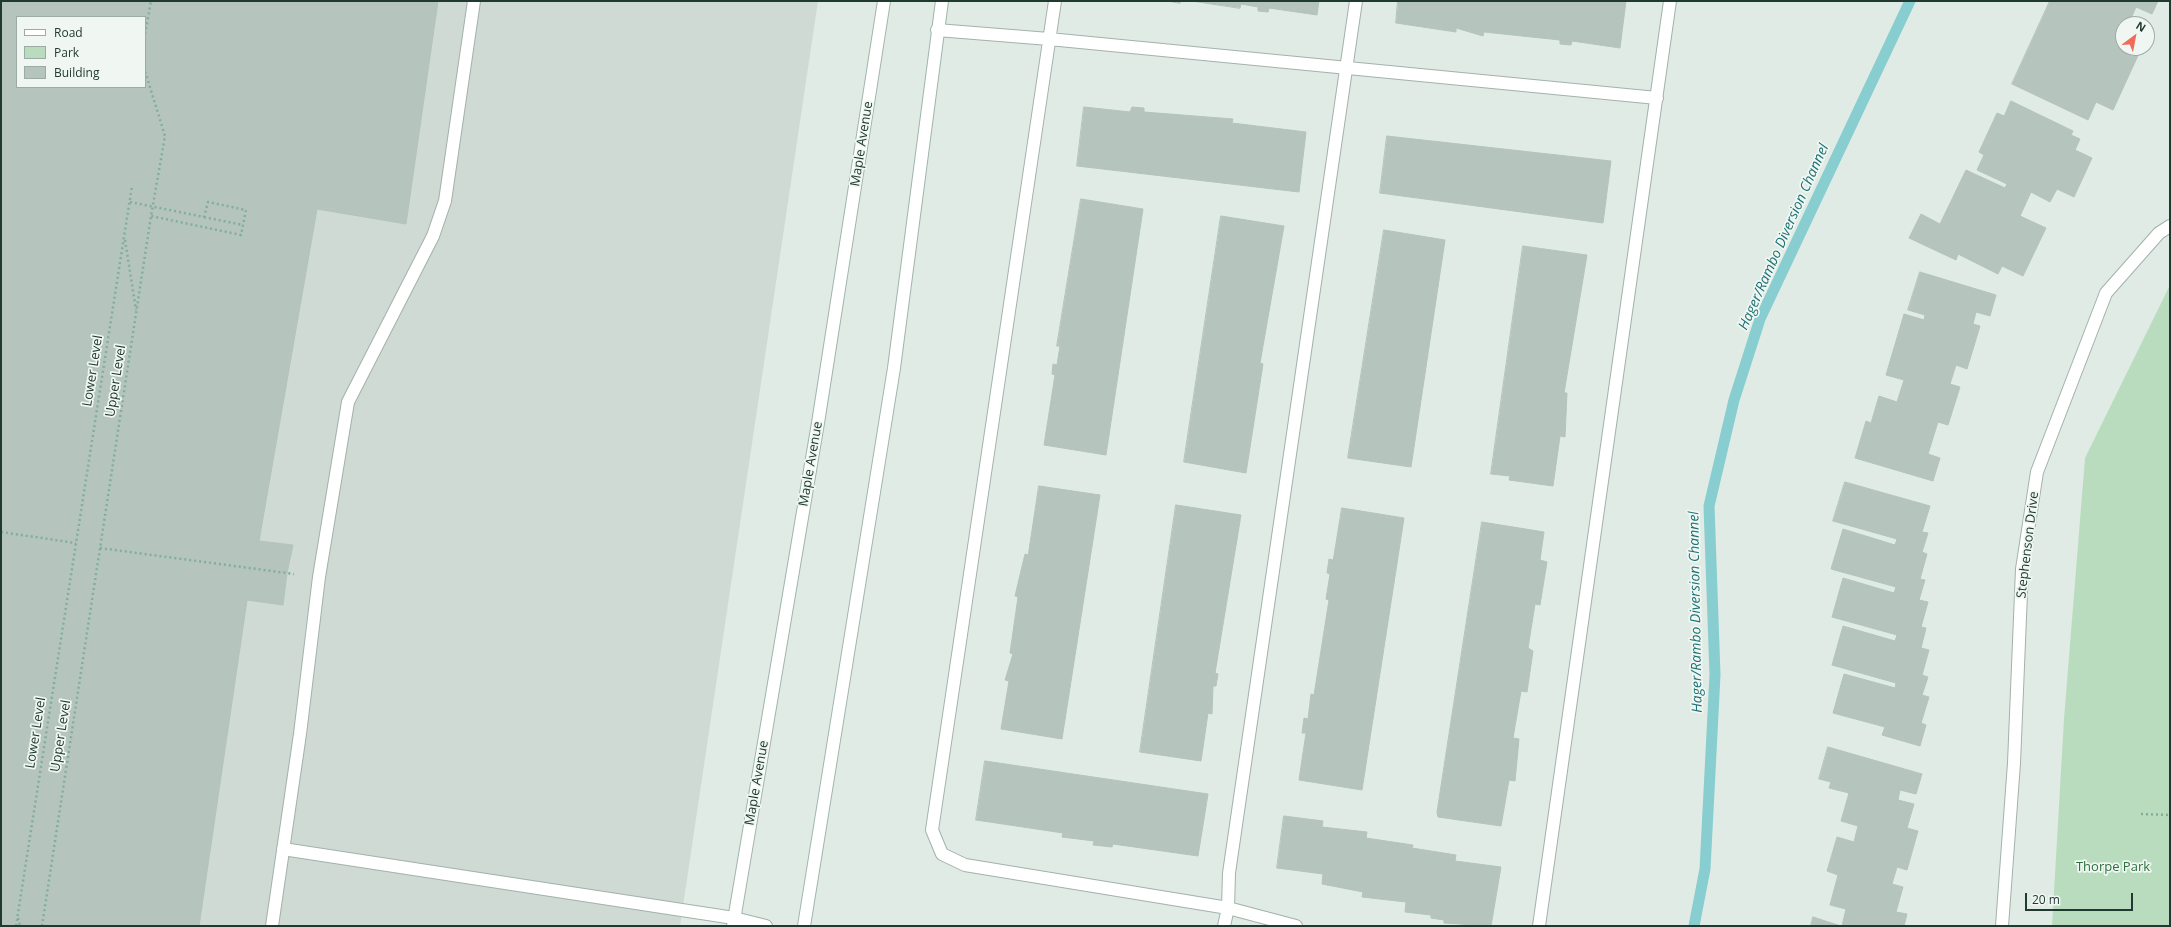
<!DOCTYPE html>
<style>
body{margin:0}
#map{position:relative;width:2171px;height:927px;overflow:hidden;background:#e0ebe5;font-family:"Open Sans",sans-serif}
canvas{display:block}
.frame{position:absolute;inset:0;border:2px solid #213a31;pointer-events:none}
.legend{position:absolute;left:16px;top:16px;width:130px;height:72px;box-sizing:border-box;background:#f0f7f3;border:1px solid #9daba5;margin:0;padding:5px 7px;list-style:none;font-size:12px;color:#213a31}
.legend li{display:flex;align-items:center;gap:8px;height:20px}
.legend b{width:20px;border:1px solid #9daba5}
.north{position:absolute;left:2115px;top:16px;width:40px;height:40px;box-sizing:border-box;background:#f0f7f3;border:1px solid #9daba5;border-radius:50%;rotate:32deg;font-size:11px;font-weight:700;line-height:16px;text-align:center;color:#213a31}
.north::after{content:'';display:block;margin:auto;width:14px;height:18px;background:#ef6c5a;clip-path:polygon(50% 0,100% 100%,50% 72%,0 100%)}
.scale{position:absolute;left:2025px;top:893px;width:108px;height:18px;box-sizing:border-box;border:2px solid #213a31;border-top:0;padding-left:5px;font-size:12px;line-height:14px;white-space:nowrap;color:#213a31;-webkit-text-stroke:3px #f0f7f3;paint-order:stroke}
</style>
<div id="map">
<canvas width="2171" height="927"></canvas>
<div class="frame"></div>
<ul class="legend">
<li><b style="height:5px;background:#fff"></b>Road</li>
<li><b style="height:11px;background:#b9dcbe"></b>Park</li>
<li><b style="height:11px;background:#b5c5bd"></b>Building</li>
</ul>
<div class="north">N</div>
<div class="scale">20 m</div>
</div>
<script>
const context = document.querySelector('canvas').getContext('2d');
context.lineJoin = 'round';
function fillPath(path, color) {
  context.fillStyle = color;
  context.fill(path, 'evenodd');
}
function stroke(path, color, width, dash) {
  context.strokeStyle = color;
  context.lineWidth = width;
  context.lineCap = dash ? 'butt' : 'round';
  context.setLineDash(dash || []);
  context.stroke(path);
}
function label(font, color, halo, rows, align = 'center') {
  context.font = font + ' "Open Sans",sans-serif';
  context.lineWidth = 3.5;
  context.setLineDash([]);
  context.textBaseline = 'middle';
  context.strokeStyle = halo;
  context.fillStyle = color;
  for (const [text, x, y, turn = 0] of rows) {
    context.save();
    context.translate(x, y);
    context.rotate((+turn || 0) * Math.PI / 180);
    context.textAlign = isNaN(turn) ? turn : align;
    if (halo) context.strokeText(text, 0, 0);
    context.fillText(text, 0, 0);
    context.restore();
  }
}
fillPath(new Path2D(`
 M1 1H818L680 926H1ZM17 17H145V87H17Z`), '#cedad3');
fillPath(new Path2D(`
 M2170 285V926H2052L2064 719 2085 458Z`), '#b9dcbe');
stroke(new Path2D(`
 M1694 926 1705 869 1715 675 1709 506 1734 400 1760 319 1910 1`), '#88cdcf', 11);
const building = new Path2D(`
 M1 1H438L406 224 317 209 259 541 293 545 287 573 283 605 247 600 199 926H1ZM17 17H145V87H17Z
 M1168 1H1181L1180 3Z
 M1192 1H1319L1317 15 1269 8 1268 12 1258 11V7L1241 4 1240 8Z
 M1398 1H1626L1620 48 1572 41 1571 45 1560 44V40L1484 32 1483 36 1456 28V32L1396 23Z
 M2050 1H2158L2152 14 2136 7 2130 21 2134 24H2123V48L2141 49 2113 110 2096 102 2088 120 2012 84Z
 M2011 101 2073 131 2071 135 2080 139 2075 150 2092 158 2074 197 2057 189 2050 202 2031 192 2020 216 2046 228 2023 276 2002 266 1998 274 1958 254 1956 260 1909 238 1921 214 1940 224 1966 170 2005 188 2007 184 1977 170 1984 155 1979 152 1997 113 2004 116Z
 M1084 107 1130 112 1132 107 1144 108V112L1233 119 1232 123 1306 132 1299 192 1077 166Z
 M1387 136 1611 161 1603 223 1380 193Z
 M1081 199 1143 209 1106 455 1044 445 1055 375 1052 374 1053 364 1057 365 1060 346H1057Z
 M1221 216 1284 226 1260 363 1263 364 1246 473 1184 462Z
 M1384 230 1445 240 1411 467 1348 458Z
 M1523 246 1587 255 1564 393H1567L1565 437 1560 436 1553 486 1509 480 1510 476 1491 474Z
 M1920 272 1996 295 1990 316 1976 312 1973 324 1980 326 1967 369 1956 365 1950 384 1960 387 1948 425 1938 422 1928 454 1940 458 1933 481 1855 458 1866 421 1871 423 1879 396 1897 402 1904 380 1886 375 1904 314 1924 320 1925 315 1908 310Z
 M1845 482 1930 506 1922 532 1928 533 1922 552 1927 554 1920 579 1925 580 1919 600 1928 602 1921 627 1926 628 1921 648 1929 650 1922 675 1928 677 1922 695 1929 697 1921 723 1926 725 1920 746 1882 735 1885 727 1833 713 1844 674 1895 688 1896 683 1832 665 1843 626 1895 641 1897 635 1832 617 1843 578 1894 593 1896 587 1831 569 1843 529 1895 545 1897 539 1833 521Z
 M1039 486 1100 495 1062 739 1001 729 1009 681 1005 680 1013 654 1010 653 1018 597 1015 596 1025 554 1028 555Z
 M1176 505 1241 515 1215 673 1218 674 1216 686H1213L1212 714 1208 713 1201 761 1140 752Z
 M1342 508 1404 518 1362 790 1299 780 1306 733H1302L1304 718 1308 719 1311 694 1314 695 1329 600 1326 599 1330 574 1327 573 1329 559 1333 560Z
 M1482 522 1544 532 1540 560 1547 562 1540 605 1535 604 1528 648 1533 651 1527 692 1521 691 1513 738 1519 739 1515 781 1509 780 1501 826 1438 817 1437 813Z
 M1828 747 1922 774 1916 794 1900 790 1898 800 1914 804 1907 828 1918 831 1907 870 1897 867 1892 884 1903 887 1896 912 1907 914 1904 926H1842L1846 909 1830 905 1838 875 1827 871 1837 837 1854 842 1858 826 1841 821 1849 793 1829 788 1831 782 1819 779Z
 M985 761 1208 794 1198 856 1113 844 1112 847 1093 845 1094 841 1062 837 1063 833 976 820Z
 M1284 816 1323 821 1322 827 1367 832 1366 838 1413 845 1412 848 1456 855 1455 861 1501 867 1491 926 1444 923V920L1431 918V915L1405 912 1406 902 1362 897 1363 892 1322 884 1323 874 1277 868Z
 M1813 917 1841 926H1811Z`);
fillPath(building, '#b5c5bd');
stroke(building, '#b3c4bb', 1);
const service = new Path2D(`
 M1055 1 932 830 942 854 965 865 1228 908 1296 926
 M937 30 1049 39 1657 98
 M283 849 734 918
 M272 926 300 734 319 577 348 402 433 236 445 201 474 1
 M1224 926 1228 908 1229 873 1356 1
 M1539 926 1670 1`);
const minor = new Path2D(`
 M734 918 766 926
 M2002 926 2014 763 2022 569 2037 472 2106 293 2159 233 2170 226`);
const secondary = new Path2D(`
 M733 926 818 423 884 1
 M804 926 894 368 942 1`);
stroke(service, '#a3b2ab', 14);
stroke(minor, '#a3b2ab', 14);
stroke(secondary, '#9fb6ab', 14);
stroke(new Path2D(`
 M145 34 151 1
 M130 202 204 217 208 202 246 210 241 235 151 216
 M204 217 243 225
 M125 240 136 310
 M1 532 76 543
 M100 548 294 574
 M2141 814 2170 815
 M18 918 20 926
 M16 926 132 186
 M42 926 151 216 165 136 145 71`), '#81ae9a', 2.5, [2, 3]);
stroke(service, '#fff', 12);
stroke(minor, '#fff', 12);
stroke(secondary, '#fff', 12);
label('13px', '#213a31', '#f0f7f3', [
 ["Maple Avenue",862,144,-81],
 ["Lower Level",93,371,-81],
 ["Upper Level",116,381,-81],
 ["Maple Avenue",811,464,-80],
 ["Stephenson Drive",2028,545,-83],
 ["Lower Level",36,733,-81],
 ["Upper Level",61,736,-81],
 ["Maple Avenue",757,783,-80]
]);
label('13px', '#2c703e', '#f0f7f3', [
 ["Thorpe Park",2113,867]
]);
label('italic 14px', '#1d7175', '#f0f7f3', [
 ["Hager/Rambo Diversion Channel",1784,237,-66],
 ["Hager/Rambo Diversion Channel",1696,612,-91]
]);
</script>
